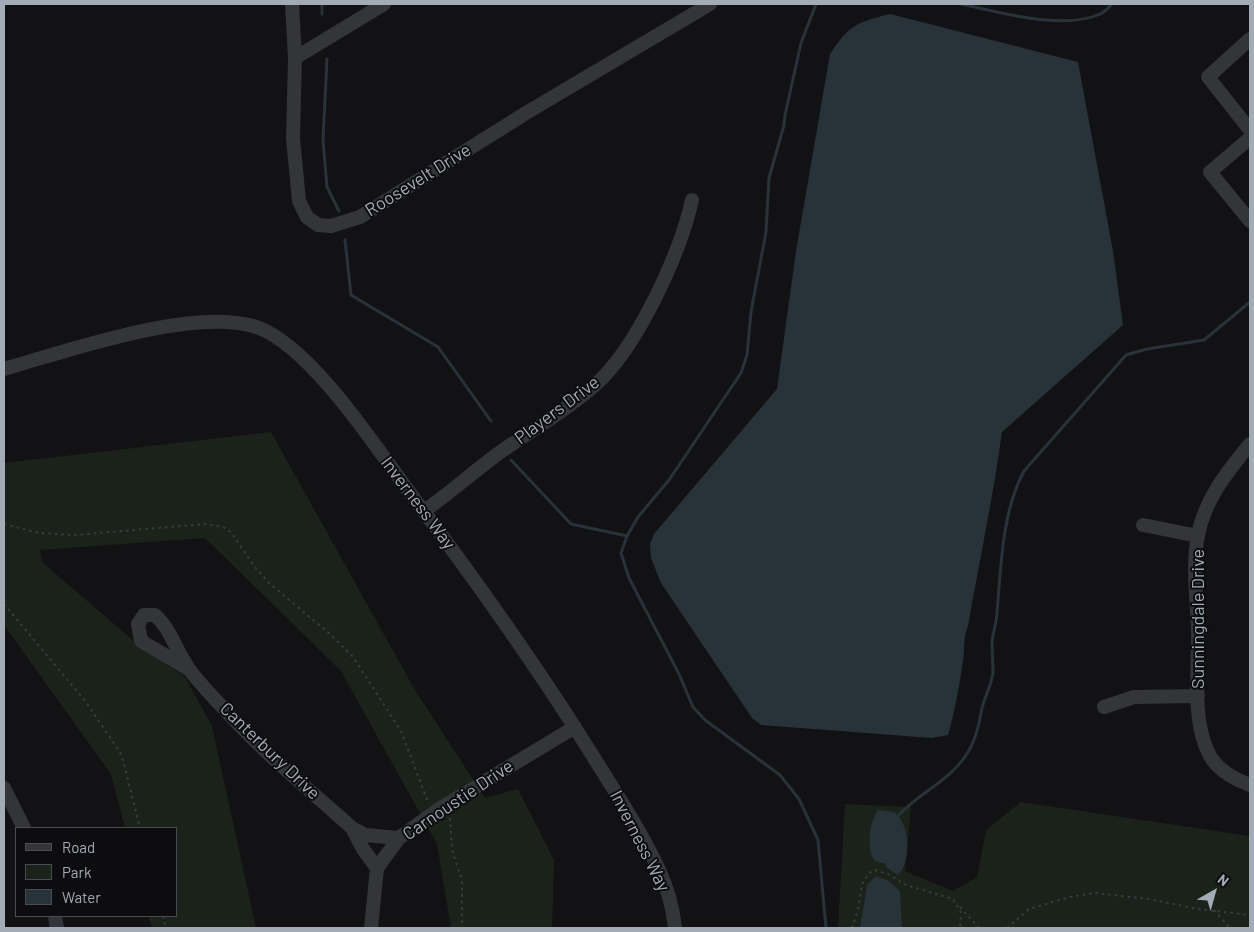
<!DOCTYPE html>
<style>
body{margin:0}
#map{position:relative;width:1254px;height:932px;overflow:hidden;background:#121214;font-family:Barlow,sans-serif}
canvas{display:block}
.frame{position:absolute;inset:0;border:5px solid #a2abb6;pointer-events:none}
.legend{position:absolute;left:15px;top:827px;width:162px;height:90px;box-sizing:border-box;background:#0d0d0f;border:1px solid #494c52;margin:0;padding:6px 9px;list-style:none;font-size:15px;color:#a2abb6}
.legend li{display:flex;align-items:center;gap:10px;height:25px}
.legend b{width:25px;border:1px solid #494c52}
.north{position:absolute;left:1189px;top:867px;width:50px;height:50px;-webkit-text-stroke:4px #0d0d0f;paint-order:stroke;rotate:38deg;font-size:14px;font-weight:700;line-height:20px;text-align:center;color:#a2abb6}
.north::after{content:'';display:block;margin:auto;width:18px;height:22px;background:#a2abb6;clip-path:polygon(50% 0,100% 100%,50% 72%,0 100%)}
</style>
<div id="map">
<canvas width="1254" height="932"></canvas>
<div class="frame"></div>
<ul class="legend">
<li><b style="height:6px;background:#333539"></b>Road</li>
<li><b style="height:14px;background:#1a221a"></b>Park</li>
<li><b style="height:14px;background:#283339"></b>Water</li>
</ul>
<div class="north">N</div>
</div>
<script>
const context = document.querySelector('canvas').getContext('2d');
context.lineJoin = 'round';
function fillPath(path, color) {
  context.fillStyle = color;
  context.fill(path, 'evenodd');
}
function stroke(path, color, width, dash) {
  context.strokeStyle = color;
  context.lineWidth = width;
  context.lineCap = dash ? 'butt' : 'round';
  context.setLineDash(dash || []);
  context.stroke(path);
}
function label(font, color, halo, rows, align = 'center') {
  context.font = font + ' Barlow,sans-serif';
  context.lineWidth = 4;
  context.setLineDash([]);
  context.textBaseline = 'middle';
  context.strokeStyle = halo;
  context.fillStyle = color;
  for (const [text, x, y, turn = 0] of rows) {
    context.save();
    context.translate(x, y);
    context.rotate((+turn || 0) * Math.PI / 180);
    context.textAlign = isNaN(turn) ? turn : align;
    if (halo) context.strokeText(text, 0, 0);
    context.fillText(text, 0, 0);
    context.restore();
  }
}
fillPath(new Path2D(`
 M271 432 415 690 485 798 518 789 554 860 552 928H451L437 844 341 671 205 538 40 550 42 562 141 647 185 677 212 726 256 928H152L148 916H176V828H125L111 774 4 625V463Z
 M1021 802 1250 836V928H838L845 804 911 807 905 871 953 891 977 877 986 830Z`), '#1a221a');
fillPath(new Path2D(`
 M890 14 1078 62 1113 251 1123 325 1002 432C993 498 979 562 968 626 963 637 965 649 963 661 959 687 955 711 948 735L932 738 761 725 752 718 661 583 651 558 650 544 654 534 777 389 796 251 830 54C850 24 856 23 890 14Z
 M878 810 894 812C910 823 912 861 898 875L886 867V864L875 861C866 850 869 822 878 810Z
 M876 876 889 881 900 891 902 928H860L867 885Z`), '#283339');
stroke(new Path2D(`
 M322 4V14
 M816 4 801 43 785 115 784 125 769 178 766 232 751 312 747 355 741 373 669 480 638 517 627 536 621 553 629 578 679 674 693 707 705 720 780 775 799 799 818 840 826 928
 M961 4C1000 12 1062 31 1100 14 1105 12 1109 7 1112 4
 M327 59 323 140 327 187 339 211
 M345 240 351 295 438 347 491 421
 M511 460 571 524 627 536
 M899 815C918 794 948 781 964 758 975 744 979 725 982 708 985 696 992 684 993 672 993 662 992 652 992 642 993 631 997 622 997 612 1001 567 1002 511 1024 471L1126 355 1147 349 1204 340 1250 302`), '#283339', 3);
stroke(new Path2D(`
 M4 524 39 533 74 535 206 524 223 527 231 532 254 566 269 583 330 634 353 657 401 731 428 802
 M4 604 86 702 120 752 123 760 140 828
 M450 818 452 850 462 881V928
 M960 907 979 928
 M1214 910 1230 928
 M163 916 166 928
 M852 928 858 909 862 884 869 873 875 870 888 874 906 885 953 899 961 912 960 928
 M1007 928 1029 909 1070 897 1095 893 1149 899 1198 909 1250 915`), '#393c40', 2, [2.5, 4]);
stroke(new Path2D(`
 M292 4 295 58 293 138 299 201 307 217 318 225 331 226 360 217 526 113 710 4
 M1250 39 1208 77 1250 130
 M295 58 384 4
 M1250 138 1210 172 1250 221
 M4 369C67 351 198 305 259 328 311 348 373 443 407 489 472 575 534 662 591 753 615 792 640 829 659 870 668 889 673 908 675 928
 M1250 444C1227 472 1205 499 1198 535 1192 566 1197 599 1198 630 1199 668 1191 719 1209 754 1217 770 1234 779 1250 785
 M424 511C450 493 473 472 499 453 530 431 566 411 595 385 637 348 680 254 692 200
 M1143 525 1198 536
 M190 670 141 641 138 624 144 615H155C171 629 176 651 189 669 200 684 214 698 227 712 265 754 310 790 352 828L365 835 399 838
 M1104 707 1134 697 1198 696
 M4 788 24 828
 M352 828 363 849 377 868
 M55 916 57 928
 M371 928 377 868 399 838 439 809 575 727`), '#333539', 14);
label('18px', '#a2abb6', '#0d0d0f', [
 ["Roosevelt Drive",418,180,-32],
 ["Players Drive",557,410,-37],
 ["Inverness Way",418,503,53],
 ["Sunningdale Drive",1198,619,-90],
 ["Canterbury Drive",270,751,44],
 ["Carnoustie Drive",458,800,-34],
 ["Inverness Way",640,841,63]
]);
</script>
